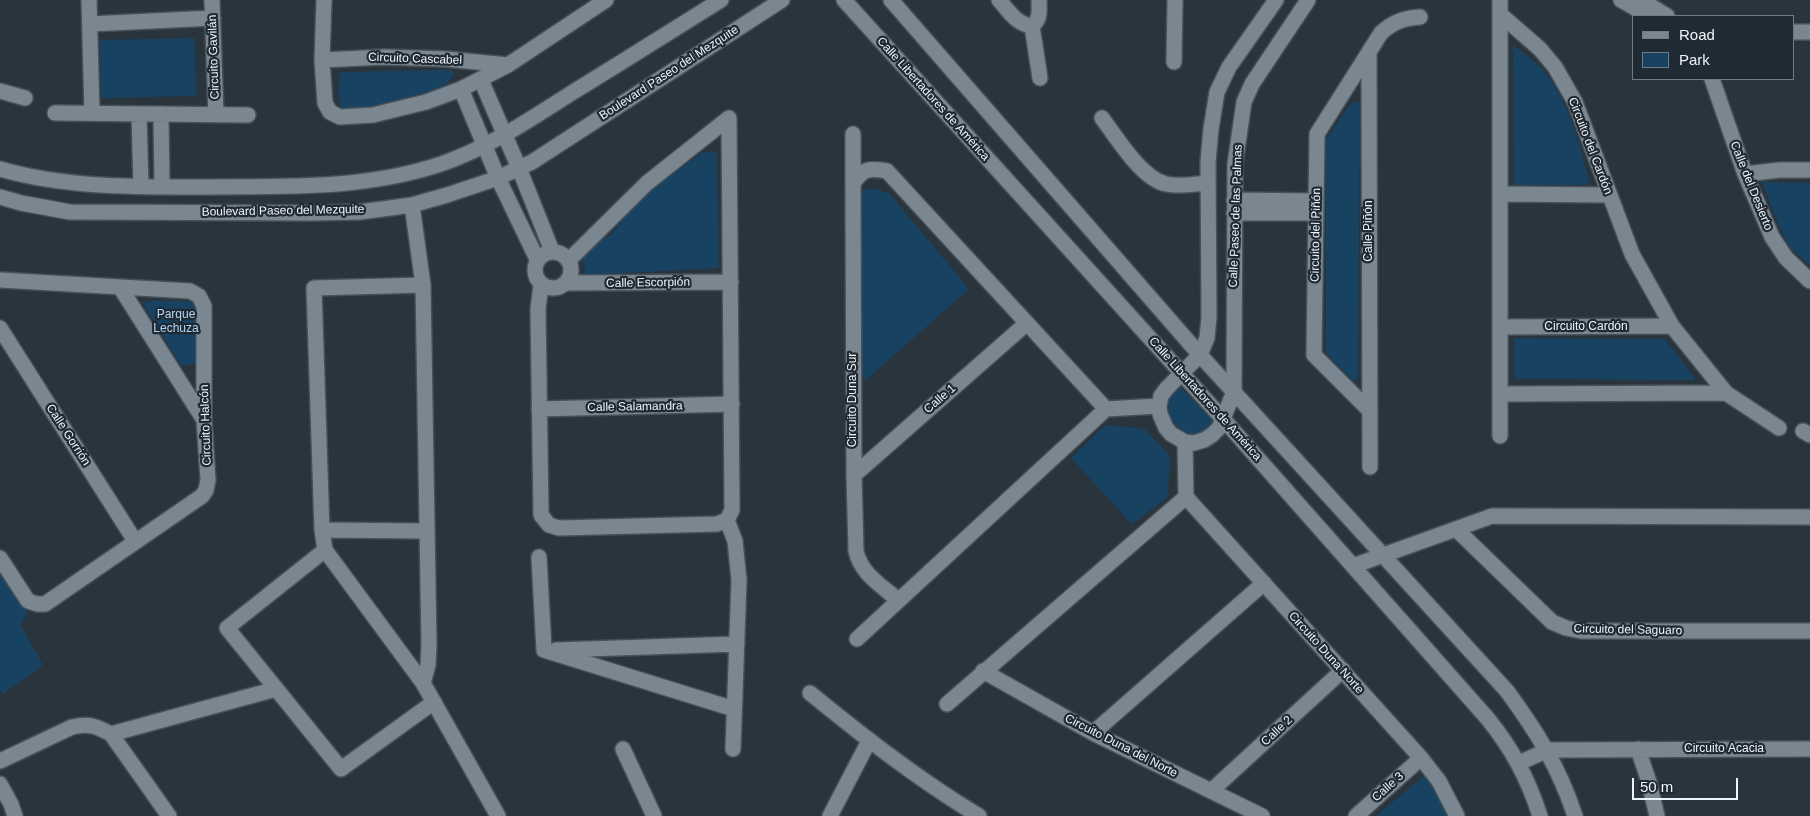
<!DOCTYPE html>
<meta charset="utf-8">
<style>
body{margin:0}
#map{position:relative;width:1810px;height:816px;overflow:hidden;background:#2a343d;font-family:Helvetica,sans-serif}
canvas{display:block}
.legend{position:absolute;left:1632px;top:15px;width:162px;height:65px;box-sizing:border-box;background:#202a33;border:1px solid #727b83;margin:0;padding:6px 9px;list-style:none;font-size:15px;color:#edf4fa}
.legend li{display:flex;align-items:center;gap:10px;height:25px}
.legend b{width:25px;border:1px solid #727b83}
.scale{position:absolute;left:1632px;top:778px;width:106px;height:22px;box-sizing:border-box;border:2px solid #edf4fa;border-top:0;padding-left:6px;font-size:15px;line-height:18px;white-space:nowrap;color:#edf4fa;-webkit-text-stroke:4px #202a33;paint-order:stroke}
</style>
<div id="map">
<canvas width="1810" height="816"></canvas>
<ul class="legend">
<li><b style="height:6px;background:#7a8690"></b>Road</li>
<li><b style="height:14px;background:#184261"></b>Park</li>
</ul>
<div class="scale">50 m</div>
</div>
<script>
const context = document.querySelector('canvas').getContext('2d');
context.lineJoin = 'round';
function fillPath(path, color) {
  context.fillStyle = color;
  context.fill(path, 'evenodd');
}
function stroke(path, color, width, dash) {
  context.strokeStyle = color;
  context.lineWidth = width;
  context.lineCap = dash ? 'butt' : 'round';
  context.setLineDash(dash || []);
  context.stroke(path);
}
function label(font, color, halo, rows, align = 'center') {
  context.font = font + ' Helvetica,sans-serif';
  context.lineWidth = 4.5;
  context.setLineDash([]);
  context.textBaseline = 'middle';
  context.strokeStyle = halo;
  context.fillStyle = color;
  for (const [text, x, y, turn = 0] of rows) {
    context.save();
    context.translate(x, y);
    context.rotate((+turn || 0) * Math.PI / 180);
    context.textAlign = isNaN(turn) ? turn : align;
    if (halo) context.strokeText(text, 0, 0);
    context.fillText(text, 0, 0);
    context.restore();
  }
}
fillPath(new Path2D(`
 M195 38 196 96 101 98 100 40Z
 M1513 45C1523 53 1535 61 1543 70 1570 103 1580 145 1590 185H1514Z
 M447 70 452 71 454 74C443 101 368 107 341 109L338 91 340 72Z
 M1352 102 1359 103 1360 111 1358 378 1355 383 1326 353V140Z
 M710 151 717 154 719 268 586 275 582 254 612 234 642 196 703 152Z
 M1762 182 1810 183V265L1791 249 1777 221Z
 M874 188 890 194 969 289 866 380 860 373 861 190Z
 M158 300 193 302 195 314 196 362 190 365H181L142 302Z
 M1514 338 1665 339 1696 380 1514 379Z
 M1179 386 1216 423C1213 426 1208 431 1204 433 1184 439 1162 419 1170 399 1172 394 1176 390 1179 386Z
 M1105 425 1145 429 1170 456 1168 497 1132 524 1071 458Z
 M0 570 28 611 21 625 43 665 3 694 0 689Z
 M1425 775 1447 808 1450 816H1376Z`), '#184261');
const minor = new Path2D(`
 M89 0 92 113
 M212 0 216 115
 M324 0 322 60 325 103 330 112 340 117 373 115 426 102 461 89 508 65 606 0
 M844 0 1224 420 1488 719C1513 750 1528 779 1540 816
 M891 0 1200 355 1507 691C1537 732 1559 767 1575 816
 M999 0C1009 11 1016 24 1032 26 1041 19 1039 11 1039 0
 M1276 0 1229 67 1217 92 1211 129 1208 162 1209 317 1207 338 1200 355 1167 388 1161 396 1159 406 1160 414 1166 428 1171 434 1185 442 1194 443 1204 440 1212 435 1219 428 1234 392 1235 164 1244 102 1252 84 1308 0
 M1500 0V394L1726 393 1672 326 1632 254 1575 102 1555 67 1540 49 1501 15
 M1621 0 1649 16
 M1641 0 1667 16
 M90 24 213 18
 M1032 26 1040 78
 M1794 32H1810
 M1369 52 1370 467
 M322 60 384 57 446 59 508 65
 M1174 62 1175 0
 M1712 79 1745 174 1772 237 1786 258 1810 281
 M481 80 519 168 552 251
 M461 89 498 178 537 259
 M0 91 25 98
 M55 113 248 115
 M139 114 141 186
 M161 114 162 187
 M1102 118C1117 138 1141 178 1166 184 1179 187 1195 184 1208 183
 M853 134V183
 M0 169C65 188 136 187 203 187 284 186 363 190 441 164 488 148 529 120 570 94 621 63 671 31 721 0
 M1745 174 1780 170H1810
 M1500 194 1609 195
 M0 197 21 203 70 212 311 213 360 212 412 205 447 195 498 178 532 162 782 0
 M1234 200 1316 201
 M412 205 423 285 429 645 428 665 423 683
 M1234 213H1316
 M535 270a18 18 0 1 1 36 0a18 18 0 1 1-36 0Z
 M0 280 190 291 199 296 204 306V420L208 480 206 490 202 496 45 604H37L28 601 0 558
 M566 283 731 282
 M423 285 314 288 322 530 325 550 423 683 498 816
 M541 285 538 309 541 515 549 525 559 528 717 524 727 520 732 510 729 118 647 183 569 260
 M120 287 204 420
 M1500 327 1672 326
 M0 328 135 541
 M1726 393 1779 428
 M539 409 732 404
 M1369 410 1314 355 1317 134 1381 33C1393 22 1404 18 1420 17
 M1803 431 1810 435
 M1500 436V394
 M1185 442 1186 497 1421 758 1439 781 1457 816
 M854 475 1027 323
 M727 520 735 541 739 580 733 749
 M1456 529 1552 622 1566 628 1581 631H1810
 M322 530 427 531
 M325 550 227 628 341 769 434 702
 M539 557 544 650 734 709
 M1353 566 1492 516 1810 517
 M898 600C881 585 861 574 856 551L854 475 853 183C864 168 869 168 887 171L1106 409
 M857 639 1106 409 1159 406
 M556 650 737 644
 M983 671 1093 733 1262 816
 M810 693C864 737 919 780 979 816
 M947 704 1186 497
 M1093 733 1264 583
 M111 734 276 689
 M623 749 654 816
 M1638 749 1649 782 1657 816
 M0 761 72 727C89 723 96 726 111 734L169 816
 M1519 763 1548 750 1810 749
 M0 784 11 804 15 816
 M1211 791 1343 670
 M830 816 869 741
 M1356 816 1421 758`);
stroke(minor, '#475057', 18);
stroke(minor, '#7a8690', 15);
label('12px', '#edf4fa', '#202a33', [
 ["Circuito Gavilán",214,57,-92],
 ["Circuito Cascabel",415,59,2],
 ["Boulevard Paseo del Mezquite",669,73,-33],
 ["Calle Libertadores de América",933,99,48],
 ["Circuito del Cardón",1590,146,69],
 ["Calle del Desierto",1751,186,68],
 ["Boulevard Paseo del Mezquite",283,211,-1],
 ["Calle Paseo de las Palmas",1236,216,-88],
 ["Calle Piñón",1369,231,-90],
 ["Circuito del Piñón",1316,235,-89],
 ["Calle Escorpión",648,283,-1],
 ["Circuito Cardón",1586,327],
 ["Calle 1",940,399,-41],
 ["Calle Libertadores de América",1205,399,48],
 ["Circuito Duna Sur",853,400,-90],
 ["Calle Salamandra",635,407,-1],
 ["Circuito Halcón",206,425,-92],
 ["Calle Gorrión",68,435,57],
 ["Circuito del Saguaro",1628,630,1],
 ["Circuito Duna Norte",1326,653,48],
 ["Calle 2",1277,731,-43],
 ["Circuito Duna del Norte",1121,746,27],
 ["Circuito Acacia",1724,749],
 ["Calle 3",1388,787,-42]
]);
label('12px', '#b0d6f5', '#202a33', [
 ["Parque",176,315],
 ["Lechuza",176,329]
]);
</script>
